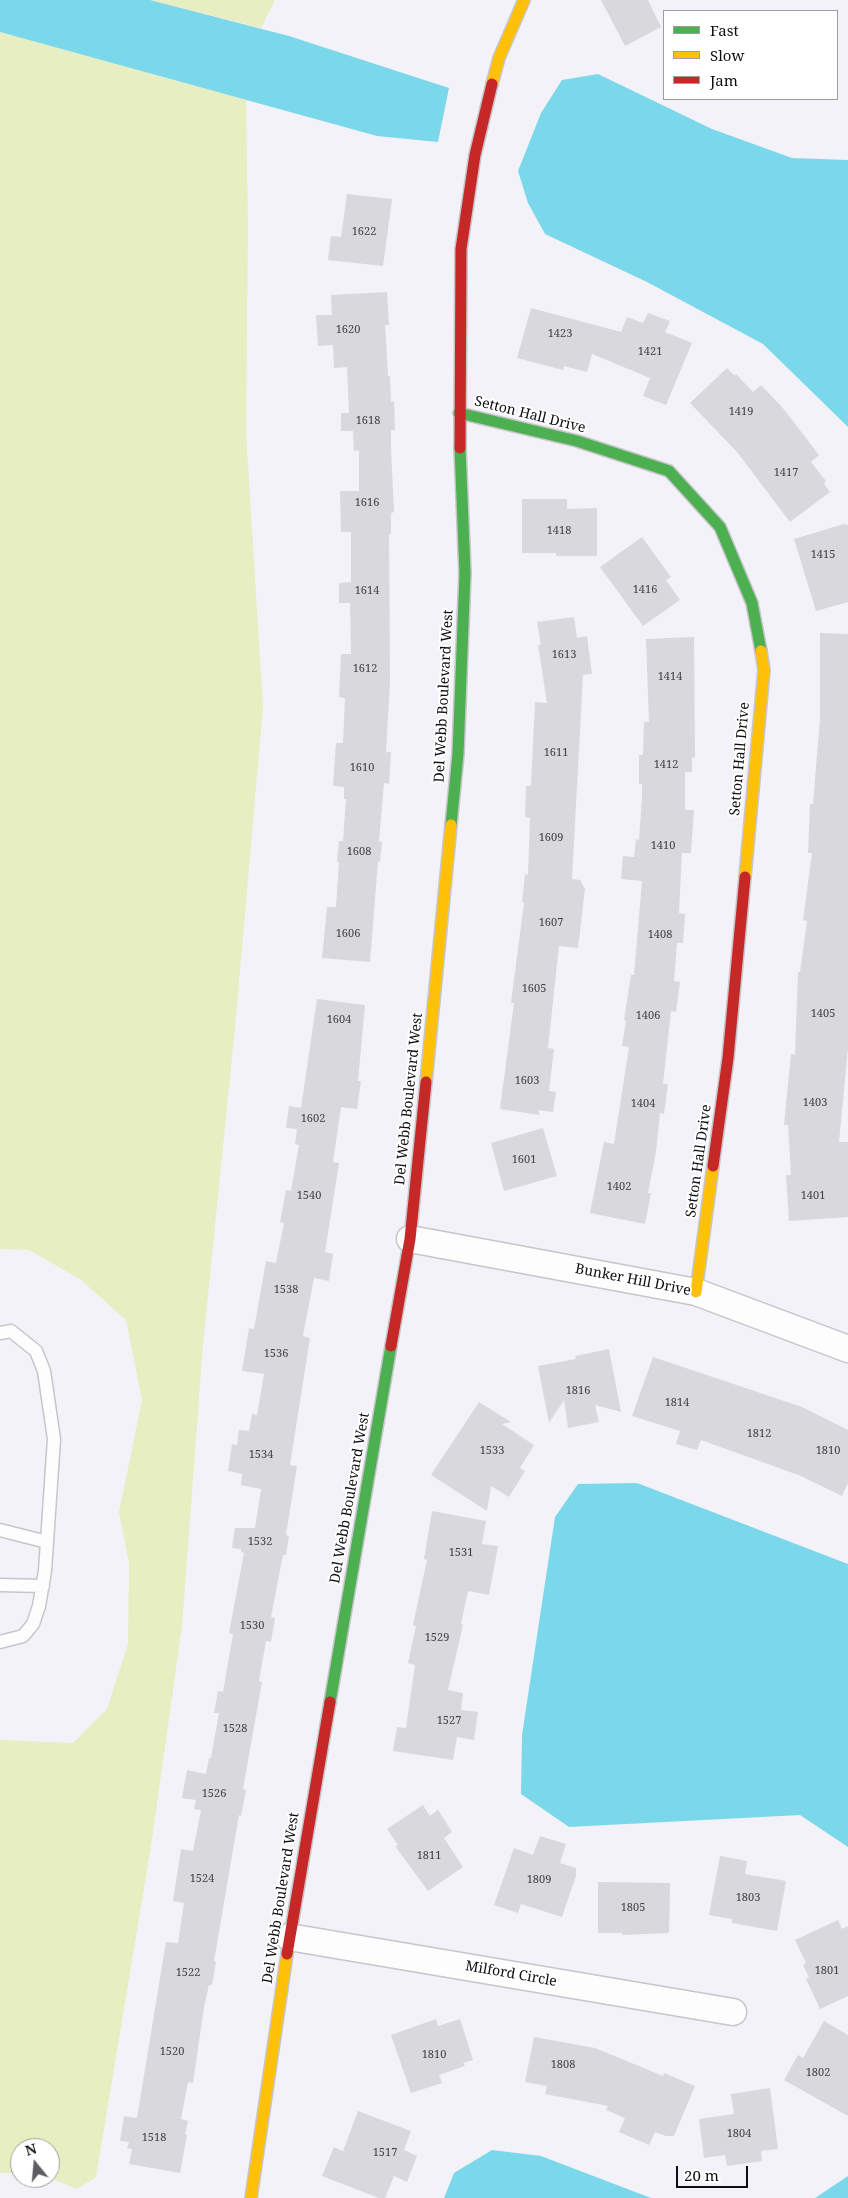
<!DOCTYPE html>
<style>
body{margin:0}
#map{position:relative;width:848px;height:2198px;overflow:hidden;background:#f3f2f8;font-family:"Noto Serif",serif}
canvas{display:block}
.legend{position:absolute;left:663px;top:10px;width:175px;height:90px;box-sizing:border-box;background:#fff;border:1px solid #9f9e9f;margin:0;padding:6px 9px;list-style:none;font-size:15px;color:#0e0d10}
.legend li{display:flex;align-items:center;gap:10px;height:25px}
.legend b{width:25px;border:1px solid #9f9e9f}
.north{position:absolute;left:10px;top:2138px;width:50px;height:50px;box-sizing:border-box;background:#fff;border:1px solid #9f9e9f;border-radius:50%;rotate:343deg;font-size:14px;font-weight:700;line-height:20px;text-align:center;color:#0e0d10}
.north::after{content:'';display:block;margin:auto;width:18px;height:22px;background:#5e5d61;clip-path:polygon(50% 0,100% 100%,50% 72%,0 100%)}
.scale{position:absolute;left:676px;top:2166px;width:72px;height:22px;box-sizing:border-box;border:2px solid #0e0d10;border-top:0;padding-left:6px;font-size:15px;line-height:18px;white-space:nowrap;color:#0e0d10;-webkit-text-stroke:4px #fff;paint-order:stroke}
</style>
<div id="map">
<canvas width="848" height="2198"></canvas>
<ul class="legend">
<li><b style="height:6px;background:#4caf50"></b>Fast</li>
<li><b style="height:6px;background:#ffc107"></b>Slow</li>
<li><b style="height:6px;background:#c62828"></b>Jam</li>
</ul>
<div class="north">N</div>
<div class="scale">20 m</div>
</div>
<script>
const context = document.querySelector('canvas').getContext('2d');
context.lineJoin = 'round';
function fillPath(path, color) {
  context.fillStyle = color;
  context.fill(path, 'evenodd');
}
function stroke(path, color, width, dash) {
  context.strokeStyle = color;
  context.lineWidth = width;
  context.lineCap = dash ? 'butt' : 'round';
  context.setLineDash(dash || []);
  context.stroke(path);
}
function label(font, color, halo, rows, align = 'center') {
  context.font = font + ' "Noto Serif",serif';
  context.lineWidth = 4;
  context.setLineDash([]);
  context.textBaseline = 'middle';
  context.strokeStyle = halo;
  context.fillStyle = color;
  for (const [text, x, y, turn = 0] of rows) {
    context.save();
    context.translate(x, y);
    context.rotate((+turn || 0) * Math.PI / 180);
    context.textAlign = isNaN(turn) ? turn : align;
    if (halo) context.strokeText(text, 0, 0);
    context.fillText(text, 0, 0);
    context.restore();
  }
}
fillPath(new Path2D(`
 M150 0H275L261 28Z
 M0 32 246 100 248 227 246 432 263 707 235 1028 203 1344 182 1626 151 1846 96 2177 77 2189 50 2178V2148H20V2173H0V1740L73 1743 107 1709 128 1644 129 1564 119 1512 142 1400 126 1320 80 1279 29 1250 0 1249Z`), '#e6eec2');
fillPath(new Path2D(`
 M0 0H150L289 36 449 88 438 142 377 136 0 32Z
 M598 74 712 129 792 158 848 160V427L763 344 647 282 545 234 528 203 518 171 541 113 562 80Z
 M637 1483 848 1564V1847L800 1815 569 1827 521 1794 522 1735 555 1517 578 1484Z
 M492 2150 541 2156 651 2198H444L454 2173Z
 M848 2176V2198H815Z`), '#7bd8ea');
fillPath(new Path2D(`
 M601 0H648L661 27 625 46Z
 M347 194 392 199 383 266 328 260 331 236 341 237Z
 M387 292 389 325H385L388 376H390L391 402 394 401 395 430H391V449L394 512 391 513V534H389L390 683 386 752H391L389 784 384 783 379 841 382 842 380 862 378 861 370 962 322 958 327 907H336L339 862H337L339 841H343L346 799H344V787L333 786 336 743H343L345 698 339 697 341 654H351L350 603H339V583L351 582V532H341L340 491H359V450L354 451 353 431H341V413H349L347 367 334 368 333 345 318 346 316 315H332L331 295Z
 M531 308 621 332 627 317 643 323 648 313 670 321 665 332 692 343 666 405 643 396 650 378 592 354 587 372 564 366 563 370 517 358Z
 M727 368 735 376 736 374 753 392 761 385 782 407 819 455 811 462 826 481 824 484 830 492 790 522 737 452 690 403Z
 M522 499H567V509L597 508V556H556V553H522Z
 M844 524 848 525V602L816 611 794 539Z
 M642 537 671 577 666 580 680 600 643 626 600 567Z
 M574 617 577 638 587 636 592 674 583 675 572 879 580 880 585 889 578 948 559 946 548 1048 554 1049 549 1091 556 1092 553 1112 538 1110 540 1115 500 1109 501 1101 514 1003H511L524 903 522 902 525 874 528 875 530 818 525 817 526 786H531L535 702 547 703 538 645H541L537 622Z
 M820 633 848 634V1048L839 1142H848V1217L789 1221 786 1175H791L788 1125H784L791 1054 795 1055 798 972H800L807 921 803 920 812 853H808L810 804H813L820 719Z
 M694 637 695 758 692 757V772H685V810H694L691 853H682L679 913 685 914 683 943H677L674 981 680 982 676 1012 671 1011 663 1084H668L664 1114 660 1113 656 1152 648 1193H651L645 1224 590 1213 604 1142 614 1144 629 1047 622 1046 626 1021 624 1020 631 975H634L642 881 621 879 623 856 634 857 636 839 639 840 642 797V784H639V755H643L644 722H649L646 639Z
 M317 999 365 1005 358 1081H361L357 1109 341 1107 333 1162 339 1163 325 1252 333 1254 329 1281 314 1278 303 1336 310 1338 290 1465 297 1466 286 1535 289 1536 286 1555H283L271 1617 275 1618 271 1642 266 1641 259 1681 262 1682 243 1789 246 1790 241 1816 239 1815 214 1961 216 1962 212 1985H209L204 2007 193 2083 188 2082 181 2119 188 2121 185 2134 187 2135 180 2173 129 2164 132 2149 127 2148 129 2142 120 2141 124 2116 137 2118 166 1942 178 1943 184 1903 173 1901 181 1849 193 1851 201 1810 194 1809 196 1800 182 1798 187 1770 206 1774 209 1758H211L219 1713H214L218 1691 223 1692 233 1634 229 1633 244 1553 241 1552V1549L232 1548 235 1528H255L261 1489 241 1485 242 1474 228 1471 232 1444 237 1445 239 1430 249 1431 252 1414 257 1415 264 1374 242 1371 249 1328 254 1329 266 1261 276 1263 284 1223 280 1222 286 1190 291 1191 299 1145 295 1144 297 1129 286 1128 289 1106 301 1108Z
 M543 1128 557 1176 504 1191 491 1143Z
 M609 1349 621 1412 595 1405 599 1422 568 1428 564 1400 549 1423 538 1366 576 1359 575 1356Z
 M653 1357 802 1407 848 1430V1483L842 1496 801 1476 701 1440 697 1450 676 1444 680 1431 632 1416Z
 M479 1402 511 1422 502 1424 534 1445 520 1468 525 1471 509 1497 491 1486 487 1511 431 1475Z
 M432 1511 486 1521 482 1544 498 1546 489 1595 468 1591 461 1624 463 1625 448 1690 463 1693 461 1710 478 1712 474 1740 457 1737 453 1760 393 1751 397 1727 406 1728 415 1665 408 1663 416 1626 413 1625 427 1560 424 1559Z
 M423 1805 430 1816 438 1810 452 1832 444 1838 463 1867 428 1891 395 1846 398 1845 387 1829Z
 M540 1836 566 1844 560 1863 576 1868V1876L562 1917 521 1904 518 1913 494 1905 514 1848 533 1855Z
 M720 1856 747 1861 745 1874 786 1881 777 1931 732 1923V1919L709 1915Z
 M598 1882 670 1883 669 1933 622 1935V1933H598Z
 M838 1920 842 1929 848 1926V1996L820 2009 806 1979 809 1977 803 1965 806 1963 795 1940Z
 M436 2019 438 2026 460 2019 473 2060 463 2063 465 2066 439 2075 442 2083 411 2093 391 2035Z
 M824 2021 848 2035V2116L784 2080 798 2055 803 2058Z
 M534 2037 595 2048 663 2076 664 2073 695 2086 674 2136H666L655 2132 649 2145 619 2132 625 2118 606 2110 608 2106 545 2094 547 2086 525 2082Z
 M770 2088 778 2149 761 2151 762 2161 727 2166 725 2155 704 2158 699 2119 734 2114 731 2094Z
 M358 2111 411 2131 404 2150 417 2156 407 2182 394 2176 385 2198H379L322 2176 334 2147 343 2151Z`), '#d9d8dc');
const lane = new Path2D(`
 M0 1333 11 1331 36 1351 44 1371 54 1439 45 1571 39 1606 33 1624 23 1636 0 1642
 M0 1530 47 1542
 M0 1585 43 1586`);
const street = new Path2D(`
 M410 1239 696 1292 848 1349
 M289 1937 733 2012`);
const fast = new Path2D(`
 M459 413 577 441 669 471 720 527 752 603 761 651
 M451 825 458 754 465 573 460 448
 M330 1702 391 1346`);
const slow = new Path2D(`
 M492 84 499 58 524 0
 M745 877 764 670 761 651
 M426 1082 451 825
 M696 1292 713 1166
 M251 2198 287 1954`);
const jam = new Path2D(`
 M460 448 461 249 475 155 492 84
 M713 1166 728 1058 745 877
 M391 1346 410 1239 426 1082
 M287 1954 330 1702`);
stroke(lane, '#c6c6ca', 15);
stroke(street, '#c6c6ca', 29);
stroke(fast, '#c6c6ca', 14);
stroke(slow, '#c6c6ca', 14);
stroke(jam, '#c6c6ca', 14);
stroke(lane, '#fdfdfe', 12);
stroke(street, '#fdfdfe', 26);
stroke(fast, '#4caf50', 11);
stroke(slow, '#ffc107', 11);
stroke(jam, '#c62828', 11);
label('11px', '#434245', null, [
 ["1622",364,232],
 ["1620",348,330],
 ["1423",560,334],
 ["1421",650,352],
 ["1419",741,412],
 ["1618",368,421],
 ["1417",786,473],
 ["1616",367,503],
 ["1418",559,531],
 ["1415",823,555],
 ["1416",645,590],
 ["1614",367,591],
 ["1613",564,655],
 ["1612",365,669],
 ["1414",670,677],
 ["1611",556,753],
 ["1412",666,765],
 ["1610",362,768],
 ["1609",551,838],
 ["1410",663,846],
 ["1608",359,852],
 ["1607",551,923],
 ["1606",348,934],
 ["1408",660,935],
 ["1605",534,989],
 ["1405",823,1014],
 ["1406",648,1016],
 ["1604",339,1020],
 ["1603",527,1081],
 ["1403",815,1103],
 ["1404",643,1104],
 ["1602",313,1119],
 ["1601",524,1160],
 ["1402",619,1187],
 ["1540",309,1196],
 ["1401",813,1196],
 ["1538",286,1290],
 ["1536",276,1354],
 ["1816",578,1391],
 ["1814",677,1403],
 ["1812",759,1434],
 ["1533",492,1451],
 ["1810",828,1451],
 ["1534",261,1455],
 ["1532",260,1542],
 ["1531",461,1553],
 ["1530",252,1626],
 ["1529",437,1638],
 ["1527",449,1721],
 ["1528",235,1729],
 ["1526",214,1794],
 ["1811",429,1856],
 ["1524",202,1879],
 ["1809",539,1880],
 ["1803",748,1898],
 ["1805",633,1908],
 ["1801",827,1971],
 ["1522",188,1973],
 ["1520",172,2052],
 ["1810",434,2055],
 ["1808",563,2065],
 ["1802",818,2073],
 ["1804",739,2134],
 ["1518",154,2138],
 ["1517",385,2153]
]);
label('14px', '#0e0d10', '#fff', [
 ["Setton Hall Drive",530,415,14],
 ["Del Webb Boulevard West",444,696,-87],
 ["Setton Hall Drive",740,759,-85],
 ["Del Webb Boulevard West",409,1099,-84],
 ["Setton Hall Drive",699,1161,-82],
 ["Bunker Hill Drive",633,1280,11],
 ["Del Webb Boulevard West",350,1498,-80],
 ["Del Webb Boulevard West",281,1898,-81],
 ["Milford Circle",511,1974,10]
]);
</script>
